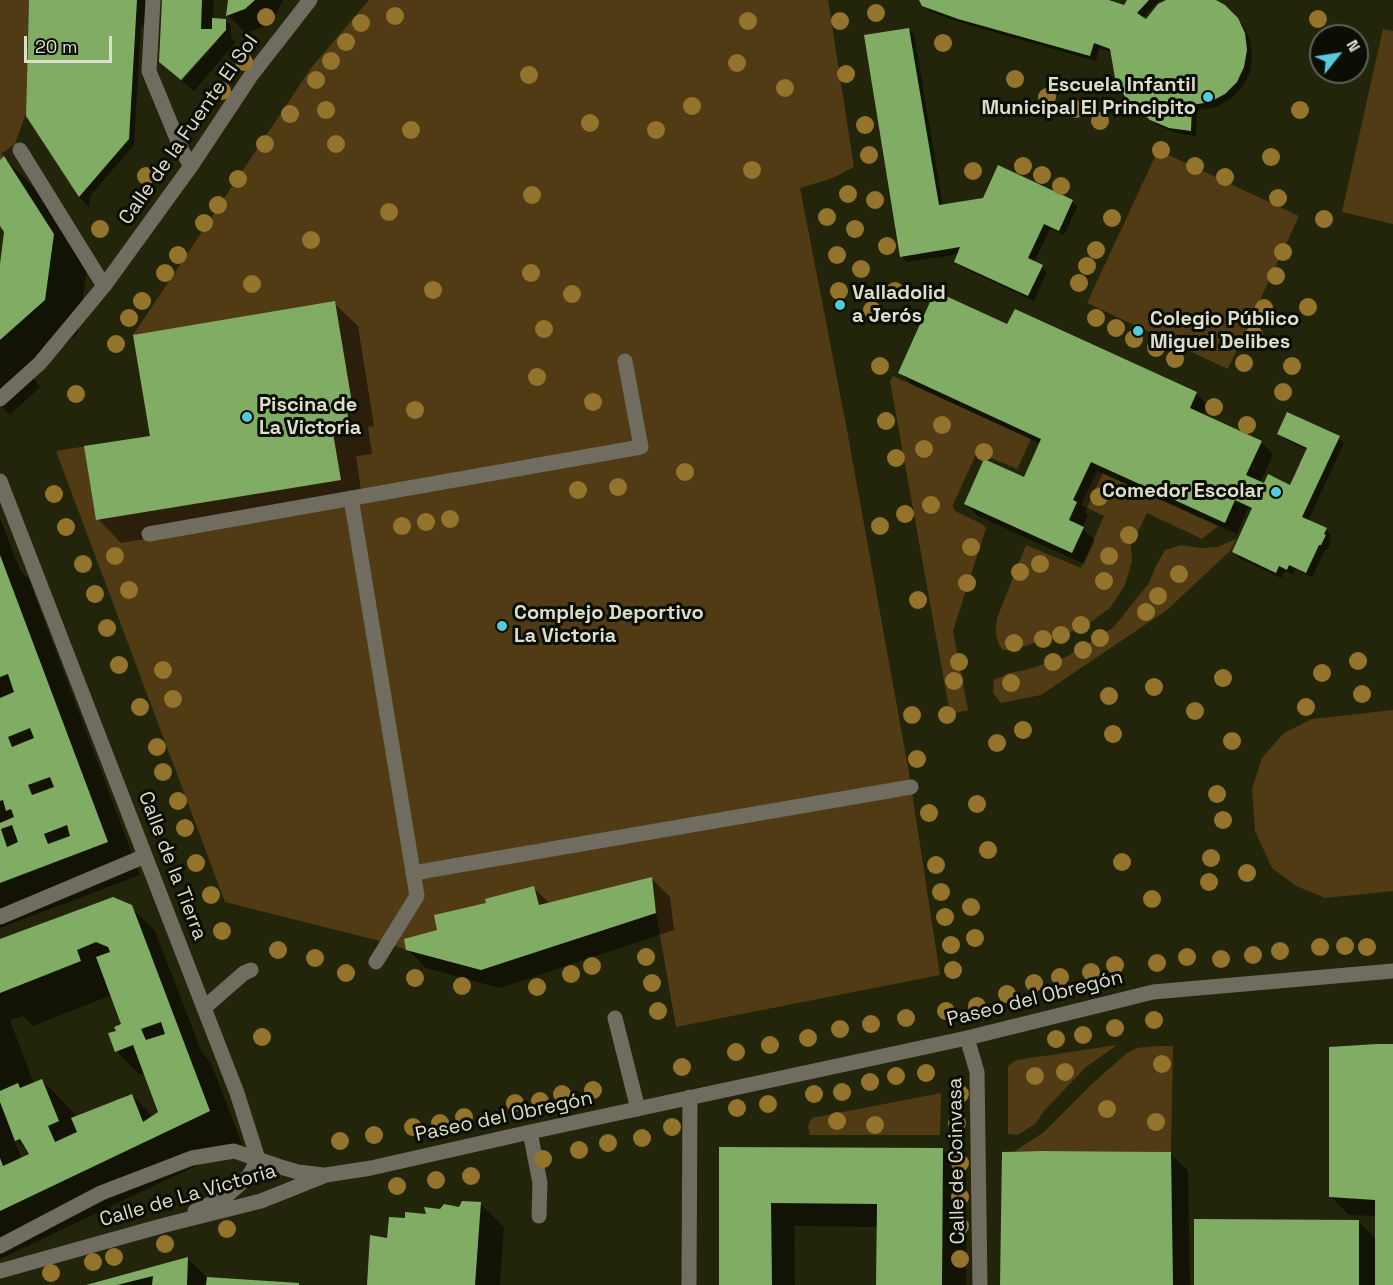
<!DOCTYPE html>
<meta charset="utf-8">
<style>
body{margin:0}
#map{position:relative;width:1393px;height:1285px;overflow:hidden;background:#22250a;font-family:"Space Grotesk",sans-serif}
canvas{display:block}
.north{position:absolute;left:1309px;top:24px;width:60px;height:60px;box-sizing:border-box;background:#0c0d04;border:2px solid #5f6155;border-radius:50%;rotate:60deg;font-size:16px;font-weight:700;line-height:24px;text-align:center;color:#dcdfce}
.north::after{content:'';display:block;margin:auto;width:21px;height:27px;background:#54cadd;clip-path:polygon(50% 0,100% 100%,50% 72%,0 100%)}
.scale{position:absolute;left:24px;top:36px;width:88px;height:27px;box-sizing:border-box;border:3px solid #dcdfce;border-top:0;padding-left:8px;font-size:18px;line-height:21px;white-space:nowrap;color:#dcdfce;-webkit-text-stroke:4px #0c0d04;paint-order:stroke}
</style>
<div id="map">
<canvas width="1393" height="1285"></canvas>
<div class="north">N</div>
<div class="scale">20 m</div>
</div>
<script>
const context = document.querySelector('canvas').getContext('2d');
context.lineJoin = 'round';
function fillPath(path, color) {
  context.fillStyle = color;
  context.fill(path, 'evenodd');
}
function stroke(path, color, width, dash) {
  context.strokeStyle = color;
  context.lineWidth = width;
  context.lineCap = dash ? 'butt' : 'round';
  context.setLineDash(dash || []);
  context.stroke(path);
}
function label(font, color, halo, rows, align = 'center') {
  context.font = font + ' "Space Grotesk",sans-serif';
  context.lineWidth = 6;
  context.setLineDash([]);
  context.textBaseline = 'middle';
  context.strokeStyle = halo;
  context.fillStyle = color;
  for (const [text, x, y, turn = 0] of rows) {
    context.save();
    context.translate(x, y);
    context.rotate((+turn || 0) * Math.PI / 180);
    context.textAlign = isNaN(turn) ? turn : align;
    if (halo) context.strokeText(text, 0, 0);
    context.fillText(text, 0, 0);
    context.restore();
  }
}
fillPath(new Path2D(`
 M0 0H29L26 113 15 144 1 154 4 156 0 160Z
 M369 0H828L854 167 833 178 800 188 847 430 909 773 940 975 676 1027 656 913 481 970 406 950 388 943 225 902 56 451 150 436 133 335 311 68Z
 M1383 29 1393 31V224L1342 212Z
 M1158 150 1299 216 1228 369 1087 303Z
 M893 376 1031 439 1017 469 977 452 953 505 954 510 957 512 982 524 986 528 953 631 968 710 950 714 890 381Z
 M1097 471 1218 526 1202 539 1147 513 1131 546 1132 561 1125 585 1110 608 1092 621 1074 631 1012 650H1003C995 641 995 629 997 618L1026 545 1081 568 1104 516 1081 505Z
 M1236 539 1230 551 1167 610 1041 695 1001 703 993 693 994 680 1009 673 1026 670 1066 657 1113 628 1149 583 1156 566 1165 550 1181 545 1200 548 1217 547Z
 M1393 710V891L1325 898 1296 886 1272 868 1255 831 1252 789 1262 758 1284 733 1312 719Z
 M1117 1045 1086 1067 1044 1111 1035 1124 1018 1135 1008 1134V1066L1017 1060Z
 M1155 1046H1173L1171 1152 1015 1151 1044 1132 1093 1083 1127 1053 1137 1048Z
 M941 1093 940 1135H810L808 1126 812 1118Z`), '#513b15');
fillPath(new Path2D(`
 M30 0H148L147 25H141L134 145 90 196 89 207 79 197Z
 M164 0H214L213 20H225L231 26V37L236 42 194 91 182 81 218 41H214L180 79 161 61Z
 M229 0H283L278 11 270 22 263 27 246 33 228 16Z
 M920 0H1113L1112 3 1124 7 1130 0H1161L1158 2 1143 18 1146 21 1170 0H1213L1225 6 1243 25 1250 40 1252 57 1250 73 1242 87 1231 99 1216 107 1197 110 1196 136 1176 133 1157 125 1148 118 1112 52 1099 48 1096 61 965 24 929 11Z
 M909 30 914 35 943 206 1072 201 1077 207 1064 235 1050 229 1034 262 1042 266 1047 272 1034 301 961 267 955 261 959 254 907 262 902 257Z
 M4 158 37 191 87 268 78 333 31 375 40 387 10 415 0 405V276L6 232 0 223V162Z
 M334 303 358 326 374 426 368 427 372 454 356 456 363 503 121 543 98 519 151 437Z
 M1008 326 1196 393 1208 405 1203 416 1261 442 1273 454 1260 483 1291 487 1308 450 1284 439 1279 434 1339 438 1344 443 1308 521 1326 530 1331 535 1329 540 1331 542 1327 550H1325L1312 577 1295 569 1293 574 1285 571 1281 578 1239 558 1234 552 1252 510 1248 508 1237 534 1103 473 1085 512 1088 516 1082 528 1095 540 1084 564 978 516 966 504 1025 479 1041 444 911 384 900 372Z
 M0 518 20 570 29 580 140 875 0 928Z
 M652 879 670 897 674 930 500 988 426 968 407 949 488 904 534 888 550 904Z
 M131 907 155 931 202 1053 211 1063 242 1144 0 1259V941ZM112 995 122 1025 118 1032 116 1051 140 1075 145 1073 160 1112 153 1117 132 1095 77 1117 75 1114 42 1080 34 1084 10 1020 23 1016 33 1026ZM13 1137H14L31 1155 22 1159Z
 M1393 1046V1285H1196L1358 1221 1377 1240V1216L1349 1215 1331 1197Z
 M720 1149 943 1150 966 1173V1285H878V1227L794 1226 795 1285H720Z
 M1170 1153 1188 1171 1190 1285H1002Z
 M480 1204 504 1227 500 1285H369L388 1239 406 1220 441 1211Z
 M188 1259 206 1276V1278L301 1285H88Z`), '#0007');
fillPath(new Path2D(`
 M29 0H137L129 139 79 197 26 116Z
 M162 0H202L201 29H212V18L226 19V30L181 80 159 62Z
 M228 0H255L245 9 226 16Z
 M919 0H1109L1124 5 1127 0H1149L1137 13 1146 19 1158 4 1166 0H1216L1225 5 1238 18 1245 33 1247 50 1244 67 1237 82 1225 94 1210 102 1192 105 1191 131 1169 128 1150 120 1130 103 1124 95 1115 78 1110 49 1094 43 1090 56 958 19 922 6Z
 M909 28 939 205 983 198 998 165 1073 200 1059 231 1044 224 1028 258 1043 265 1028 296 954 262 960 247 900 257 864 35Z
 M4 156 54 234 45 300 0 340V264L4 232 0 226V160Z
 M935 291 1007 324 1015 309 1197 392 1190 408 1262 441 1246 475 1264 483 1268 474 1290 485 1307 448 1277 434 1287 412 1340 436 1302 517 1327 528 1324 534 1326 535 1321 545H1319L1306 573 1289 565 1287 570 1279 566 1276 573 1232 552 1252 508 1235 500 1225 523 1091 462 1073 500 1077 502 1069 520 1084 527 1072 553 964 504 984 459 1024 477 1041 439 898 373Z
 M335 301 352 403 346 404 350 431 333 433 341 480 96 520 84 446 150 436 133 335Z
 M0 555 108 842 0 883V823L14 817 11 809 6 811 3 800 0 801V698L14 692 8 674 0 677ZM30 728 34 738 12 747 8 737ZM50 777 54 787 32 795 28 785ZM12 825 18 842 7 847 1 829ZM67 825 70 836 48 844 44 834Z
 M652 877 656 913 481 970 406 950 404 939 437 930 434 915 486 903 485 899 534 886 539 905Z
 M113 897 132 905 210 1111 0 1211V1158L3 1166 29 1154 20 1139 15 1141 0 1102V1091L18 1083 20 1088 42 1079 59 1121 48 1126 55 1142 77 1132 71 1118 132 1094 143 1122 158 1112 133 1045 115 1052 108 1033 116 1031 114 1027 121 1024 96 957 110 952 108 947 96 942 77 950 81 961 0 993V939ZM161 1022 165 1034 146 1040 141 1029Z
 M1377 1044H1393V1285H1375V1200L1329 1197V1047Z
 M719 1147 943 1148 942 1285H876L877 1204 771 1203 772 1285H719Z
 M1042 1151 1171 1152 1173 1285H1000L1002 1152Z
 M462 1201 481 1202 475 1285H367L370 1235 387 1238 389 1217 405 1218V1212L426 1214 424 1207 440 1209 444 1204 459 1207Z
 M1194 1219 1359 1220V1285H1194Z
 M188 1257 187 1285H152L153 1276 117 1285H86Z
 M207 1277 299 1283V1285H206Z`), '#81ac64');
stroke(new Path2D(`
 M153 0 149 71 182 151 191 166
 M20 150 104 286
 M0 399 40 363 104 286 191 166 250 77 310 0
 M0 481 204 1008 237 1093 258 1159 249 1176 225 1197 195 1211
 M351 498 417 896 376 962
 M149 534 641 447 625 361
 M413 873 911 787
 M0 917 145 856
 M204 1008 244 973 251 970
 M615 1018 638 1109
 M967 1038 977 1072 980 1285
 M530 1132 540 1183 539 1216
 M0 1246 101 1193 192 1158 234 1151 284 1168 298 1172 323 1175
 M0 1271 165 1225 261 1201 326 1175 371 1168 530 1132 967 1038 1153 992 1393 971
 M689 1285 690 1097`), '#706d60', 15);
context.fillStyle = '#94732c';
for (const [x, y] of [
 [876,13],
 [395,16],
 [266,17],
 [1318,19],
 [748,21],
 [840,21],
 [361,23],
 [346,42],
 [943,43],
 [331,61],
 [244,62],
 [737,63],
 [846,74],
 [529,75],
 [1015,79],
 [316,80],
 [785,88],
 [222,91],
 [1047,97],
 [692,106],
 [1076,109],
 [326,110],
 [1300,110],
 [290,114],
 [1100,121],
 [590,123],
 [865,125],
 [411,130],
 [656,130],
 [265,144],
 [336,144],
 [1161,150],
 [869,155],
 [1271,157],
 [1023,166],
 [1195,166],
 [752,170],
 [973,171],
 [1042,175],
 [146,176],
 [1225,177],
 [238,179],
 [1061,186],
 [848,194],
 [532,195],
 [1278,198],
 [875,200],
 [218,205],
 [389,212],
 [827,217],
 [1112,218],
 [1324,219],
 [204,223],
 [100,229],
 [855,229],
 [311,240],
 [887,246],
 [1096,250],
 [1283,252],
 [178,255],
 [837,255],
 [1087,266],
 [861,269],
 [165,273],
 [531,273],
 [1276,276],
 [1079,283],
 [252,284],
 [433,290],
 [839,291],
 [895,291],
 [572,294],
 [142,301],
 [1308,307],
 [1264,308],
 [872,310],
 [129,318],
 [1096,318],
 [1116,328],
 [544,329],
 [1254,335],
 [1134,339],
 [116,344],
 [1156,348],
 [1175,359],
 [1244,363],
 [880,366],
 [1292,366],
 [537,377],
 [1283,392],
 [76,394],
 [593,402],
 [1214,407],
 [415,410],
 [886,421],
 [942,425],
 [1247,425],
 [924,449],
 [984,452],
 [896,458],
 [685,472],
 [618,487],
 [578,490],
 [54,494],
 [1099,497],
 [931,505],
 [905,514],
 [450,519],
 [426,522],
 [402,526],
 [880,526],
 [66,527],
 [1129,535],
 [971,547],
 [115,556],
 [1109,556],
 [83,564],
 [1040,564],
 [1020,572],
 [1179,574],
 [1104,581],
 [967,583],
 [129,590],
 [95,594],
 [1158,596],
 [918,600],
 [1146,612],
 [1081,625],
 [107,628],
 [1061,635],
 [1100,638],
 [1043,639],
 [1014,643],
 [1083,650],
 [1358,661],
 [959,662],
 [1053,662],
 [119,665],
 [163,670],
 [1322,673],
 [1223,678],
 [954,681],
 [1011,683],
 [1154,687],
 [1362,694],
 [1109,696],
 [173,699],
 [140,707],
 [1306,707],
 [1195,711],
 [912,715],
 [947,715],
 [1023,730],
 [1113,734],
 [1232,741],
 [997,743],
 [157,747],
 [917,759],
 [163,772],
 [1217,794],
 [178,801],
 [977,804],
 [929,813],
 [1223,820],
 [185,828],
 [988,850],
 [1211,858],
 [1122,862],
 [196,863],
 [936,865],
 [1247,873],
 [1209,882],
 [941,892],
 [211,895],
 [1152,899],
 [971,907],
 [945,917],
 [222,931],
 [975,938],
 [951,945],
 [1345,946],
 [1320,947],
 [1367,947],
 [278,950],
 [1280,951],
 [1253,955],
 [646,957],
 [1187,957],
 [315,958],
 [1221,959],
 [1157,963],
 [1115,965],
 [592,966],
 [953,970],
 [1091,972],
 [346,973],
 [571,974],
 [1060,977],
 [415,978],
 [652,983],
 [1034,983],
 [462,986],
 [537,987],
 [1007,994],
 [977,1006],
 [658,1011],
 [946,1011],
 [906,1018],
 [1154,1020],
 [871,1024],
 [1115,1028],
 [840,1029],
 [1083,1035],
 [262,1037],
 [808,1038],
 [1056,1039],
 [770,1045],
 [736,1052],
 [1162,1064],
 [682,1067],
 [1065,1072],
 [926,1073],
 [896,1076],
 [1035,1076],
 [870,1082],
 [593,1090],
 [842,1092],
 [562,1094],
 [814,1094],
 [960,1094],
 [540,1101],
 [515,1103],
 [768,1104],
 [737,1108],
 [1107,1109],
 [464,1117],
 [837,1121],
 [1156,1122],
 [440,1123],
 [957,1123],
 [875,1125],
 [413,1127],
 [672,1127],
 [374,1135],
 [642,1138],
 [340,1141],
 [608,1143],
 [579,1150],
 [543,1159],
 [960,1163],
 [471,1176],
 [436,1180],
 [397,1186],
 [960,1197],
 [960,1226],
 [227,1229],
 [165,1244],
 [114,1257],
 [960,1259],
 [93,1262],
 [51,1273]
]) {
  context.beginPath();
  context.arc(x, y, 9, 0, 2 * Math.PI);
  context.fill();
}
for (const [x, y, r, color] of [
 [1208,97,6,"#54cadd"],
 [840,305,6,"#54cadd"],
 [1138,331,6,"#54cadd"],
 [247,417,6,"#54cadd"],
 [1276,492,6,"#54cadd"],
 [502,626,6,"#54cadd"]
]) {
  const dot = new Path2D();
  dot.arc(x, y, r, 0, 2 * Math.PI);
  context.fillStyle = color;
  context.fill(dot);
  stroke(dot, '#0c0d04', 2);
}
label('bold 20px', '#dcdfce', '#0c0d04', [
 ["Escuela Infantil",1196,86,"right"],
 ["Municipal El Principito",1196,109,"right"],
 ["Valladolid",852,294],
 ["a Jerós",852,317],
 ["Colegio Público",1150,320],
 ["Miguel Delibes",1150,343],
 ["Piscina de",259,406],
 ["La Victoria",259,429],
 ["Comedor Escolar",1264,492,"right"],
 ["Complejo Deportivo",514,614],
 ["La Victoria",514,637]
], 'left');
label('20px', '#dcdfce', '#0c0d04', [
 ["Calle de la Fuente El Sol",189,130,-55],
 ["Calle de la Tierra",172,866,69],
 ["Paseo del Obregón",1035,999,-14],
 ["Paseo del Obregón",504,1117,-12],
 ["Calle de Coinvasa",957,1161,-91],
 ["Calle de La Victoria",188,1196,-16]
]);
</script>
